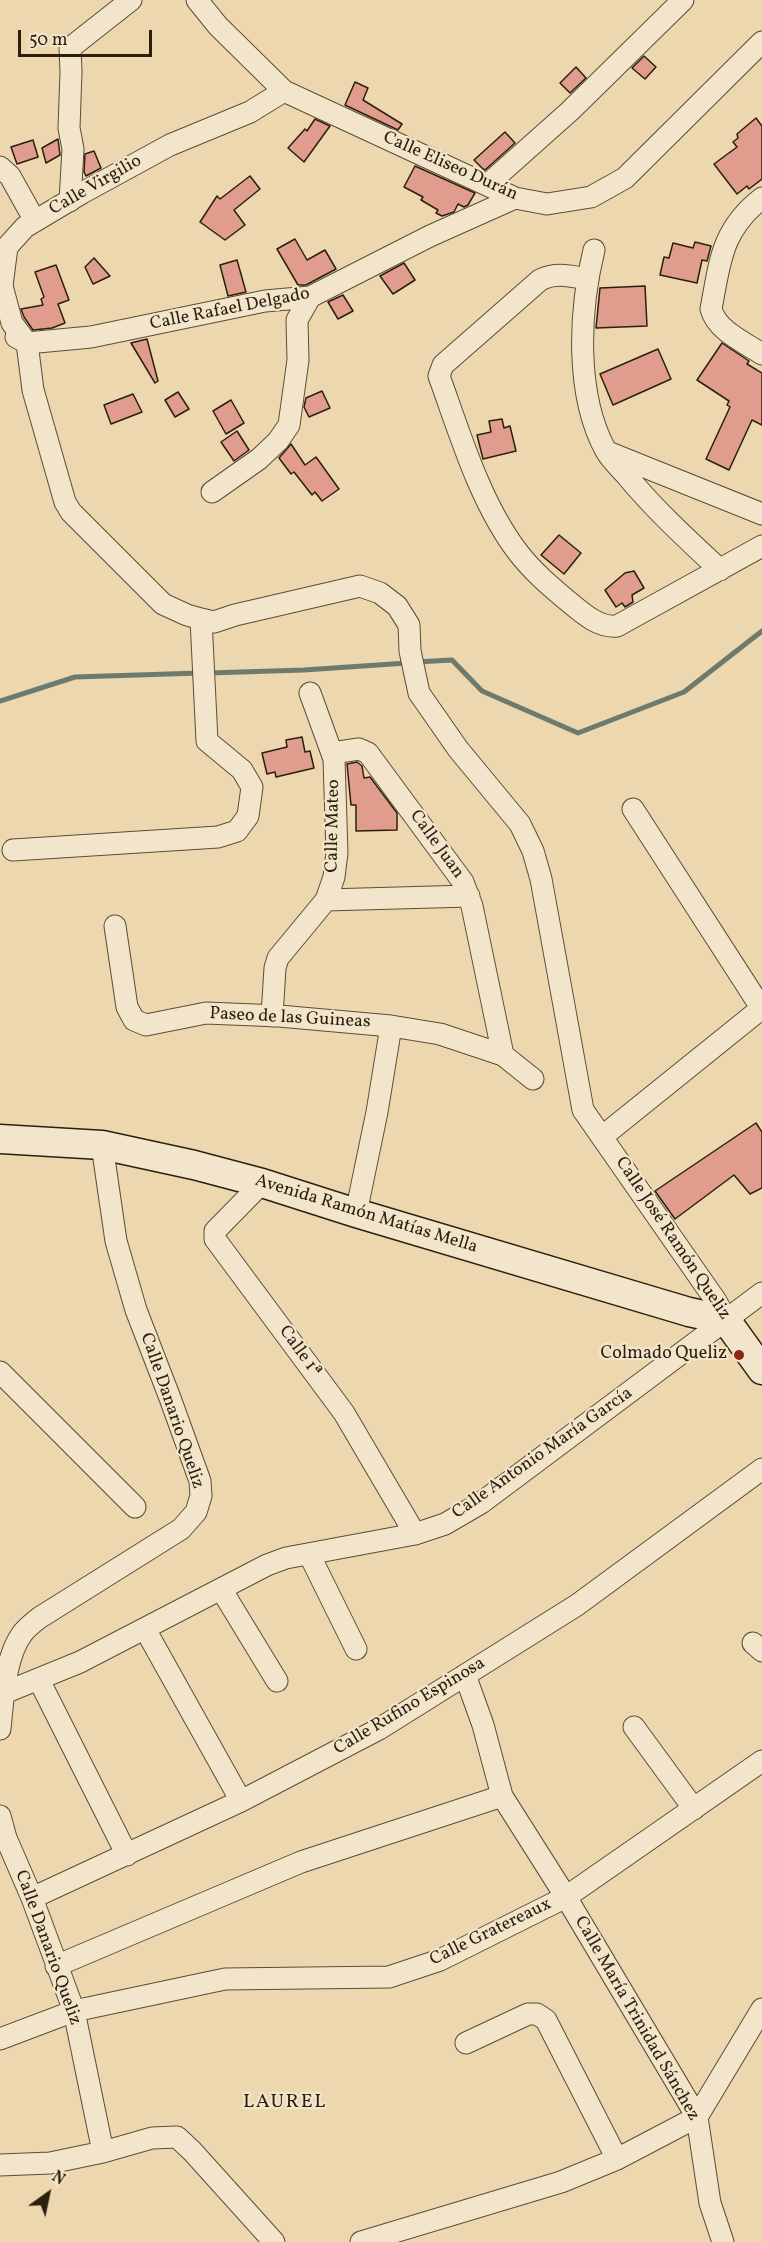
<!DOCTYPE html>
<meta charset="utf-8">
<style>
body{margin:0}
#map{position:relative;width:762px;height:2242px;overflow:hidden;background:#ecd7af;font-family:Vollkorn,serif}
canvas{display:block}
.north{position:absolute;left:18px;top:2164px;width:60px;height:60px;-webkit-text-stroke:4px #f3e5cb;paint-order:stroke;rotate:33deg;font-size:16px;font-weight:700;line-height:24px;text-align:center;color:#2b1f0e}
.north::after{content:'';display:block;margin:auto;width:21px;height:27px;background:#2b1f0e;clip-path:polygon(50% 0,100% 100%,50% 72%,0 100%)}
.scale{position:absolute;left:18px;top:30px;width:134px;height:27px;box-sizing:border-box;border:3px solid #2b1f0e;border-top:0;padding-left:8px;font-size:18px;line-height:21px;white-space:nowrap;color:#2b1f0e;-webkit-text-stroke:4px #f3e5cb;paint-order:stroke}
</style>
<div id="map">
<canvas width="762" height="2242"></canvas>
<div class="north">N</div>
<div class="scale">50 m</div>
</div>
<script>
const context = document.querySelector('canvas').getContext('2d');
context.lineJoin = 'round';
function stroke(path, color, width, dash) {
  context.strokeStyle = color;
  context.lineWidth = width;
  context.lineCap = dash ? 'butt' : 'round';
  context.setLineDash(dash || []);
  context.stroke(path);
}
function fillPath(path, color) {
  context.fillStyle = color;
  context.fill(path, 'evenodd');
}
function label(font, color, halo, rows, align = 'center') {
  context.font = font + ' Vollkorn,serif';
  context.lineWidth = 4.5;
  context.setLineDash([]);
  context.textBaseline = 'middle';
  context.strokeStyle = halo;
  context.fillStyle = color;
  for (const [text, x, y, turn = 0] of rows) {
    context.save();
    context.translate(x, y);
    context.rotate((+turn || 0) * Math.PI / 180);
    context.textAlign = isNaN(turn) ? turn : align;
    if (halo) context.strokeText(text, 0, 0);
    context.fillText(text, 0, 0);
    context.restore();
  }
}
stroke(new Path2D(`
 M416 662 452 660 482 691 578 733 684 692 762 631
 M209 673 304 670 407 663
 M0 701 75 677 200 673`), '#6d7b6e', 5);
const building = new Path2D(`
 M644 56 656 67 645 79 632 68Z
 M576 67 586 78 570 93 560 83Z
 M355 82 368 88 363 100 402 124 398 130 345 105Z
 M756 118 762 126V179L749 189 747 186 737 194 714 164 737 147 733 142 738 138 737 134Z
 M315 119 330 126 304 162 288 148 305 129 307 131Z
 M505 132 515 143 485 170 483 169 474 160Z
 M58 139 60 155 46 163 42 148Z
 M33 140 38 157 17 164 11 147Z
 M94 151 101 168 86 176 84 172 85 154Z
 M415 166 475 193 468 205 464 207 458 204 454 212 442 216 436 213 438 210 421 200 423 197 404 187Z
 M250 176 260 189 234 210 245 225 225 240 200 222 217 196 220 199Z
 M295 239 307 260 325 250 336 269 306 285H298L277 249Z
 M695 242 711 246 707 261 702 260 697 283 660 275 664 257 669 258 673 243 693 248Z
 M94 258 110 276 93 284 85 267Z
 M237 260 246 292 228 296 220 265Z
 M404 263 415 280 393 294 380 276Z
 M56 265 69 300 58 304 65 323 52 328 33 330 24 317 21 309 43 305 41 299 44 297 35 272Z
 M645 286 647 326 596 328 600 288Z
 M343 295 353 311 338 319 328 302Z
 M147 339 158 381 155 383 131 343Z
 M722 343 749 361 747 364 762 373V425L752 420 729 470 706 459 730 407 727 405 729 401 697 380Z
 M658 349 671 379 613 405 600 374Z
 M322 391 330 408 309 417 304 407 306 398Z
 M178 392 189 409 175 417 165 400Z
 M133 394 142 412 111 424 104 405Z
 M231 400 244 423 226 434 213 411Z
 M502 419 504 428 510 426 516 451 483 459 477 435 491 432 489 421Z
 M237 431 249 450 234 461 221 442Z
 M291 444 305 465 316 457 339 489 322 501 315 492 312 495 294 472 291 474 279 458Z
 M559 535 581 553 564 574 541 555Z
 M634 571 644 588 632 595 633 602 625 607 622 603 616 607 605 590 625 573Z
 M302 737 305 752 310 751 314 768 276 777 275 772 267 774 262 753 287 747 286 740Z
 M357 762 362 766 364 778 370 777 397 813V830L356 831V805H351L347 764Z
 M756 1123 762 1132V1188L750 1194 734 1175 675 1219 655 1191Z`);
fillPath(building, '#e09d8e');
stroke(building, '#2b1f0e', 1.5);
const street = new Path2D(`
 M197 0 218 26 284 91 515 198 547 204 591 197 625 178 762 42
 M284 91 250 112 170 145 82 193 25 227 7 247 2 286 12 323 27 343 33 390 65 502 71 512 163 604 187 615 201 619 214 622 235 615 360 586 380 593 397 606 409 625 410 651 419 693 458 749 520 824 533 851 541 879 583 1110 716 1301 726 1320
 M0 167 10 176 35 221
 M488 184 570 111 683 0
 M762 198C721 230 720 262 711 309 717 331 744 342 762 354
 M70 201 73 149 69 128 71 72 70 48 131 0
 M594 250C579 311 575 395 606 451 611 460 620 468 627 476 655 510 688 540 720 570
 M587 279C570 276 556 272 540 280L443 365 439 376C460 434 480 502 517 551 532 571 551 587 569 602 582 613 599 628 617 626L762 546
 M16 337 27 343 91 337 265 301 310 297 430 236 515 198
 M610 453 762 514
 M212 492 259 459 278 441 289 425 298 360 297 320 310 297
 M332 753 359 749 368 753 463 882 472 906 503 1055
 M633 809 762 1009
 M13 850 218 837 237 831 248 816 252 787 242 770 207 741 201 619
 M326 900 469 896
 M115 926 127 1007 134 1020 146 1025 206 1013 279 1016 391 1026 440 1034 503 1055 533 1079
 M272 1016 275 968 278 958 326 900 334 877 337 853 334 759 310 693
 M603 1136 762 1008
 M262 1183 215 1231V1239L344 1413 415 1534
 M356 1213 377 1112 391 1026
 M0 1372 135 1507
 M309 1554 356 1649
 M221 1589 277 1681
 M145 1629 241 1801
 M753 1643 762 1651
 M465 1675 483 1725 502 1796 566 1897 697 2117 710 2203 723 2242
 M39 1680 127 1855
 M4 1693 80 1662 267 1565 286 1558 415 1534 445 1524 481 1503 762 1293
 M634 1727 694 1809
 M0 1729C3 1700 5 1657 22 1634 26 1628 33 1623 39 1618L181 1529 196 1512 201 1496 200 1481 170 1398 136 1310 116 1241 102 1145
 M0 1816 6 1838 32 1898 74 2011 103 2152
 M32 1898 241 1801 379 1729 577 1605 762 1469
 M56 1966 301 1862 502 1796
 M0 2039 74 2011 225 1979 389 1977 440 1960 566 1897 762 1761
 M466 2043 528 2014H537L546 2020 617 2159
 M0 2165 50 2163 103 2152 152 2138 177 2137 192 2151 274 2242
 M361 2242 561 2182 617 2159 697 2117 762 2009`);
const secondary = new Path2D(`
 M0 1139 102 1145 194 1165 262 1183 356 1213 689 1312 726 1320 762 1370`);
stroke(street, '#5b4d36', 23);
stroke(secondary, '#2b1f0e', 31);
stroke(street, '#f3e5cb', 21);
stroke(secondary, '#f3e5cb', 28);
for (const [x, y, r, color] of [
 [739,1355,6,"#8f2418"]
]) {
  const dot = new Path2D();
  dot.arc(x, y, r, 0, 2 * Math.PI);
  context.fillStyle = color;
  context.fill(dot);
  stroke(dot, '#f3e5cb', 2);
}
label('18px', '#2b1f0e', '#f3e5cb', [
 ["Calle Eliseo Durán",450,167,24],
 ["Calle Virgilio",96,186,-30],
 ["Calle Rafael Delgado",230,310,-11],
 ["Calle Mateo",334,826,-89],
 ["Calle Juan",436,845,54],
 ["Paseo de las Guineas",290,1019,3],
 ["Avenida Ramón Matías Mella",366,1215,17],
 ["Calle José Ramón Queliz",672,1239,56],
 ["Calle 1ª",299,1352,54],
 ["Calle Danario Queliz",171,1411,71],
 ["Calle Antonio María García",543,1454,-35],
 ["Calle Rufino Espinosa",410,1707,-31],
 ["Calle Gratereaux",491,1933,-26],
 ["Calle Danario Queliz",47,1948,70],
 ["Calle María Trinidad Sánchez",636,2019,60]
]);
label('18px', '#2b1f0e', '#f3e5cb', [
 ["Colmado Queliz",727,1355]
], 'right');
context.letterSpacing = '1.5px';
label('20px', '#2b1f0e', '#f3e5cb', [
 ["LAUREL",285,2103]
]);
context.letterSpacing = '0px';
</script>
